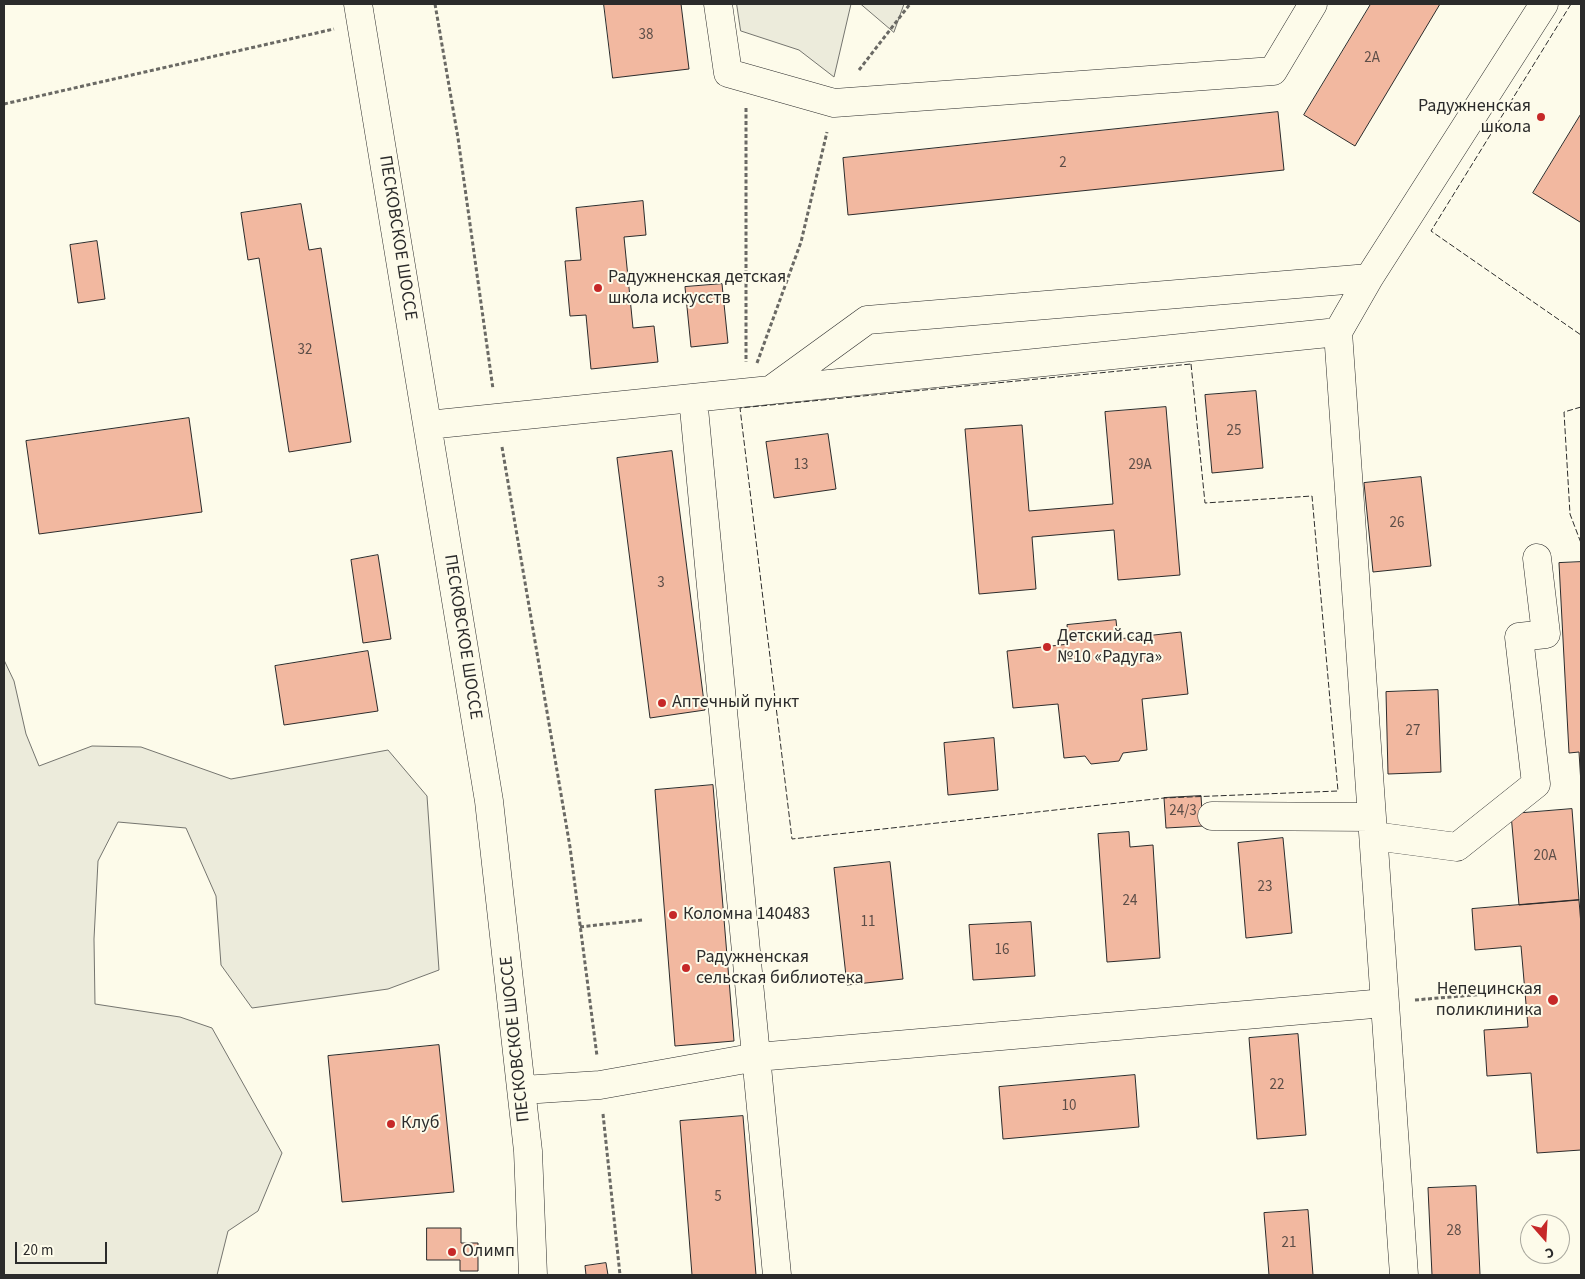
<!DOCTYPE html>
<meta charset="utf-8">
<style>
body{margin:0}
#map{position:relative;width:1585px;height:1279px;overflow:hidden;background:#fdfbea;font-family:"Source Sans 3",sans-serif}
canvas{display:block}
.frame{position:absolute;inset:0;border:5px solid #2b2b2b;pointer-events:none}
.north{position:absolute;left:1520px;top:1214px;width:50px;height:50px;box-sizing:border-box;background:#fdfbea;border:1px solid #a9a89e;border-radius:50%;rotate:161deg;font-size:14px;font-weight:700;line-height:20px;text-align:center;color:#2b2b2b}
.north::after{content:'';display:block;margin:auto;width:18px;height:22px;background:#c62828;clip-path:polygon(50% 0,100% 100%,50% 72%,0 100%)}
.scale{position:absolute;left:15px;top:1242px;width:92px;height:22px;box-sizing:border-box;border:2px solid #2b2b2b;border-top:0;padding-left:6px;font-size:15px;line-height:18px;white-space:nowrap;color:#2b2b2b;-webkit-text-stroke:4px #fdfbea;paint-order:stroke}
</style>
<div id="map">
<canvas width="1585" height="1279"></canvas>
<div class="frame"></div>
<div class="north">С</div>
<div class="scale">20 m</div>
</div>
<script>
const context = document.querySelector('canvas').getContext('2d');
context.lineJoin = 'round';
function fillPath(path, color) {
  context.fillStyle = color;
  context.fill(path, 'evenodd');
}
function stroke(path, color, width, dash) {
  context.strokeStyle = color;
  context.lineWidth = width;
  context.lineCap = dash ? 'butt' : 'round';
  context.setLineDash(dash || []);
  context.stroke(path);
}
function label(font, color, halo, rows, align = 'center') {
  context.font = font + ' "Source Sans 3",sans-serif';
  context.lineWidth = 4;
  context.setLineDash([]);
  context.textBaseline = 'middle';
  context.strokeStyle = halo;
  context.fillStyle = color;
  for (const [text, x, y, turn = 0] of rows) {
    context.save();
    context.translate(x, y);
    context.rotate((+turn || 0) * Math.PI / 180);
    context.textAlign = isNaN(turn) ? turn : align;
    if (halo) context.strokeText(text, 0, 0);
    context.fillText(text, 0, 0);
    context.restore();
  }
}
const green = new Path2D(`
 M737 4H851L834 77 799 50 741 31Z
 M861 4H904L894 32Z
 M4 660 14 681 26 734 39 766 92 746 141 747 231 779 388 750 427 796 439 970 388 989 252 1008 221 965 216 896 186 828 118 822 98 861 94 939 95 1004 180 1017 212 1028 282 1153 258 1211 228 1231 217 1275H4Z`);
fillPath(green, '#ecebdb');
stroke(green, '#74746e', 1);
const building = new Path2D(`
 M604 4H681L689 69 613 78Z
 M1371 4H1440L1355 146 1304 115Z
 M1278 112 1284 170 848 215 843 158Z
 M1581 114V221L1580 222 1533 193Z
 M643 201 646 235 624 237 633 328 654 326 658 362 591 369 586 315 570 316 565 261 581 260 576 208Z
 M301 204 309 250 321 248 351 442 289 452 259 258 248 260 241 213Z
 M97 241 105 299 78 303 70 245Z
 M722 284 728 343 691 347 685 287Z
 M1256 391 1263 468 1212 473 1205 395Z
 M1166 407 1180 575 1118 580 1114 530 1032 537 1036 589 979 594 965 429 1022 425 1029 511 1113 504 1105 412Z
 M189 418 202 512 39 534 26 441Z
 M828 434 836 489 774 498 766 442Z
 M672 451 705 710 650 718 617 458Z
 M1421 477 1431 566 1373 572 1364 483Z
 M378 555 391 639 363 643 351 560Z
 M1581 562V784L1579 752 1569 753 1559 563Z
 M1116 620 1118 639 1181 632 1188 694 1142 699 1147 750 1123 753 1119 761 1091 764 1085 756 1064 758 1058 704 1013 708 1007 651 1069 644 1067 625Z
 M368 651 378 711 284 725 275 666Z
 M1438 690 1441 772 1388 774 1386 692Z
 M994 738 998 790 948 795 944 743Z
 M713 785 734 1041 675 1046 655 790Z
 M1201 796 1203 826 1166 828 1164 798Z
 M1572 809 1579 900 1519 905 1511 814Z
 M1129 832 1130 847 1153 845 1160 958 1107 962 1098 834Z
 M1283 838 1292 933 1246 938 1238 843Z
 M890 862 903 979 847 985 834 868Z
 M1579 900 1581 925V1150L1537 1153 1531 1073 1487 1076 1484 1030 1528 1027 1521 946 1475 950 1472 909Z
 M1031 922 1035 976 973 980 969 925Z
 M1298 1034 1306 1135 1257 1139 1249 1038Z
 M439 1045 454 1192 342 1202 328 1056Z
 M1135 1075 1139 1127 1003 1139 999 1087Z
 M743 1116 756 1275H692L680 1121Z
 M1476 1186 1480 1275H1432L1428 1188Z
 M1308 1210 1313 1275H1269L1264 1213Z
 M427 1228H461V1243H478V1271H460V1260H427Z
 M606 1263 608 1275H586L585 1266Z`);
fillPath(building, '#f2b8a0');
stroke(building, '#2b2b2b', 1);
const minor = new Path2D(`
 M358 4 489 801 528 1151 533 1275
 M718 4 728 73 834 103 1273 71 1313 4
 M772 389 867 320 1369 278
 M693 398 777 1275
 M428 425 1338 332
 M1212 816 1371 817
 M1374 836 1457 847 1536 784 1519 637 1546 634 1537 558
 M523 1090 600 1085 757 1057 1385 1003
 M1404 1275 1338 332 1369 278 1544 4`);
stroke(minor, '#2b2b2b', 29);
stroke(new Path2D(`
 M435 4 458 138 493 389
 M859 70 910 4
 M4 104 334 29
 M746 108V362
 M757 363 801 242 827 132
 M502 447 570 847 597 1056
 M580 927 642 920
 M1415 1000 1486 994
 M603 1114 620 1275`), '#6a6964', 3, [4, 2.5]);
stroke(minor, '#fdfbea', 28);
stroke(new Path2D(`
 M1571 4 1431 231 1581 335
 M1191 364 1205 503 1312 496 1338 791 1164 798 792 839 740 408Z
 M1581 407 1564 412 1570 514 1581 543`), '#2b2b2b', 1, [6, 2.5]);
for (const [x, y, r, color] of [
 [1541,117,5,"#c62828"],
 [598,288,5,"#c62828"],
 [1047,647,5,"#c62828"],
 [662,703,5,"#c62828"],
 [673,915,5,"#c62828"],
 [686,968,5,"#c62828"],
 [1553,1000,6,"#c62828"],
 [391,1124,5,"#c62828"],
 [452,1252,5,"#c62828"]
]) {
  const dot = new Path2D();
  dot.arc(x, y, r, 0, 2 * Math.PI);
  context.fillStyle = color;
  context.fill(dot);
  stroke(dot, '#fdfbea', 2);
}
label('15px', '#5d4e48', null, [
 ["38",646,36],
 ["2А",1372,59],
 ["2",1063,164],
 ["32",305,351],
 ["25",1234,432],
 ["13",801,466],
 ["29А",1140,466],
 ["26",1397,524],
 ["3",661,584],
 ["27",1413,732],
 ["24/3",1183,812],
 ["20А",1545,857],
 ["23",1265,888],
 ["24",1130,902],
 ["11",868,923],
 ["16",1002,951],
 ["22",1277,1086],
 ["10",1069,1107],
 ["5",718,1198],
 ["28",1454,1232],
 ["21",1289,1244]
]);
label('18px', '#2b2b2b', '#fdfbea', [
 ["Радужненская",1531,107,"right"],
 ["школа",1531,128,"right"],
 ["Радужненская детская",608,278],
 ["школа искусств",608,299],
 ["Детский сад",1057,637],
 ["№10 «Радуга»",1057,658],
 ["Аптечный пункт",672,703],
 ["Коломна 140483",683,915],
 ["Радужненская",696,958],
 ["сельская библиотека",696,979],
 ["Непецинская",1542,990,"right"],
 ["поликлиника",1542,1011,"right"],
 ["Клуб",401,1124],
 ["Олимп",462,1252]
], 'left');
label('18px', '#2b2b2b', '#fdfbea', [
 ["ПЕСКОВСКОЕ ШОССЕ",397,238,81],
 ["ПЕСКОВСКОЕ ШОССЕ",462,637,81],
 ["ПЕСКОВСКОЕ ШОССЕ",516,1039,-96]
]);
</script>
